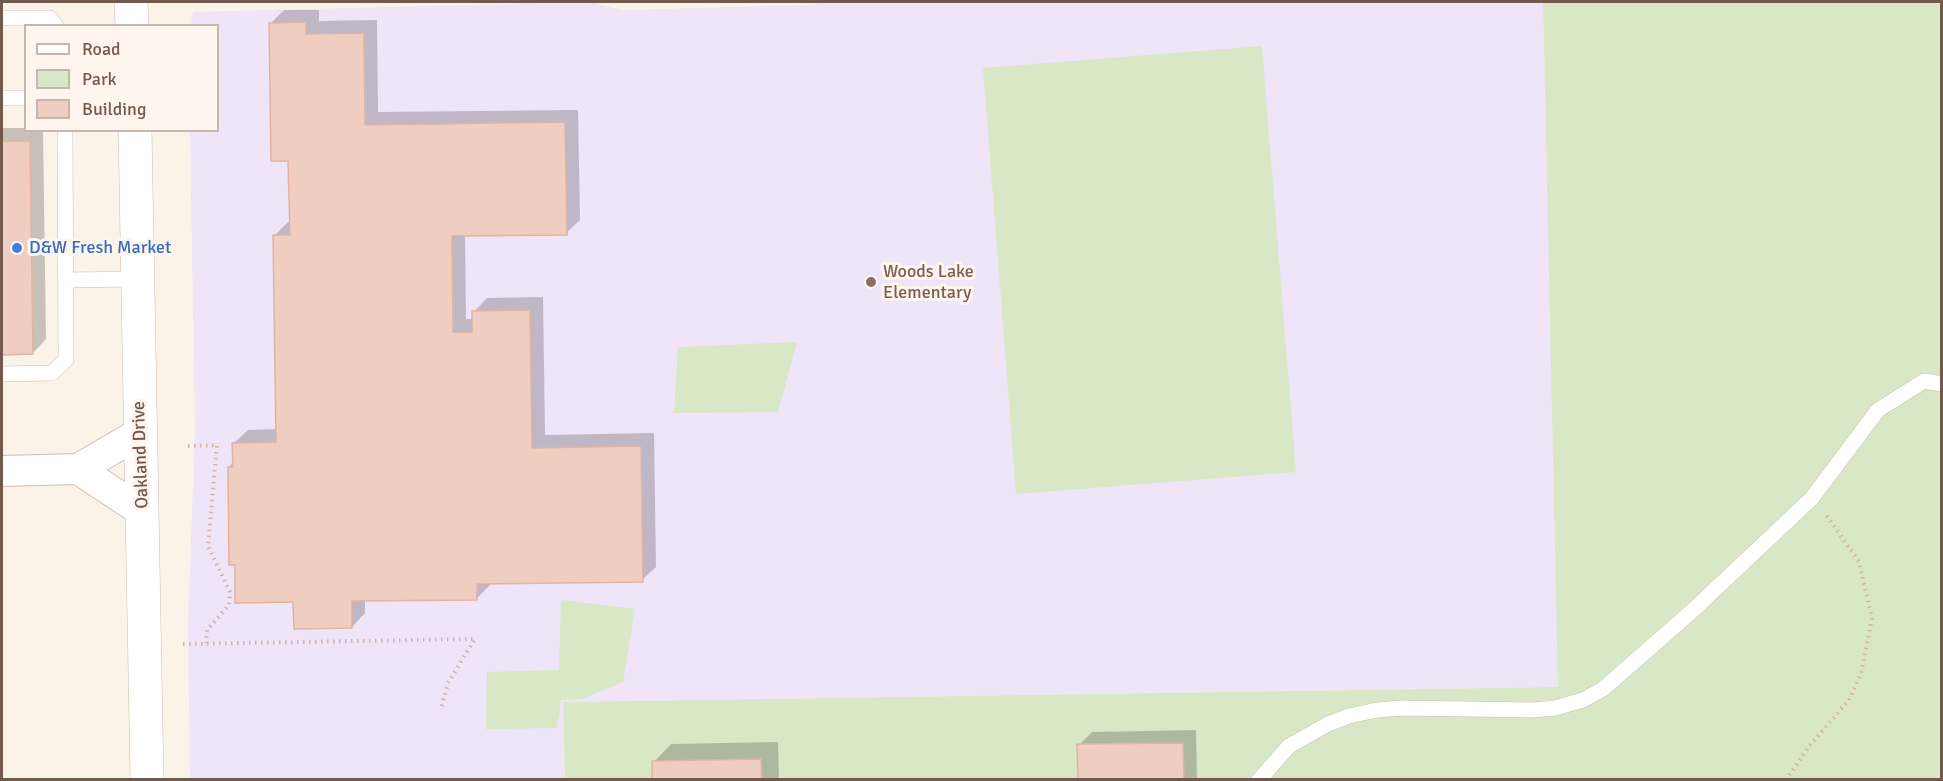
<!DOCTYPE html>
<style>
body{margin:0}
#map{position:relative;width:1943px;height:781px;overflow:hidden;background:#fbf2e8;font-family:Signika,sans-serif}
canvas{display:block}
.frame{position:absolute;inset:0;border:3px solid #74574d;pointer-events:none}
.legend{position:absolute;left:24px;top:24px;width:195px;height:108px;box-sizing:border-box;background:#fef6ee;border:2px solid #c7b6ae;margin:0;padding:8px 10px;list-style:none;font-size:18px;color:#74574d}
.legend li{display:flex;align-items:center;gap:12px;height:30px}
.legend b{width:30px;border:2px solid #c7b6ae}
</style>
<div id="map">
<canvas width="1943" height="781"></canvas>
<div class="frame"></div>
<ul class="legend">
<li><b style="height:8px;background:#fff"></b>Road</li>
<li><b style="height:16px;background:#d8e8c7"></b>Park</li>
<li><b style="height:16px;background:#efcec1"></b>Building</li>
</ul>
</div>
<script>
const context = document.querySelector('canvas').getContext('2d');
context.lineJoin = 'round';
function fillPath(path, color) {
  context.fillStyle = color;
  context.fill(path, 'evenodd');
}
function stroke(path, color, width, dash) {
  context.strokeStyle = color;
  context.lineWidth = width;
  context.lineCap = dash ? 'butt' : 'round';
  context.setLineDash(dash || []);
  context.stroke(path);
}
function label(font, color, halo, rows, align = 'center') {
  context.font = font + ' Signika,sans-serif';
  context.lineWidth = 6;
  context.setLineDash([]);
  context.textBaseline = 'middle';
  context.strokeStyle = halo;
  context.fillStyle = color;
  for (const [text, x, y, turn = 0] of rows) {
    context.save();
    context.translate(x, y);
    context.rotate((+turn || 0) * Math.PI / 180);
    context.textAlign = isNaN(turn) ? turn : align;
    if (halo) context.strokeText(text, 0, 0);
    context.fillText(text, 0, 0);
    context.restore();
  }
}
fillPath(new Path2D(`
 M589 2 622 10 804 5 841 2H1543L1559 687 563 702 565 779H190L188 622 195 433 190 131 218 130V26L191 25 193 12Z`), '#efe4f8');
fillPath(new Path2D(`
 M1543 2H1941V779H565L563 702 1558 687Z
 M1262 46 1296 472 1016 494 983 68Z
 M797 342 778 412 674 413 678 347Z
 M561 600 635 609 623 682 582 699 561 700 557 728 486 729 487 672 559 670Z`), '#d8e8c7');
fillPath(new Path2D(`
 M284 10H319V21L377 20 378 112 578 110 580 220 566 233 465 234 466 319H474V312L487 298 543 297 545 435 654 433 656 567 642 580 490 582V585L477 598 365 600V613L352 627 295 601 236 563 229 467 234 462V443L248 430 278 429 275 235 288 222H291L290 159 270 24Z
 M2 128H26V130H43L46 339 33 353H2Z
 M1196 730 1197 780H1079V745L1092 732Z
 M778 742 779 780H654V762L671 744Z`), '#0003');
const building = new Path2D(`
 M306 22V34L364 33 365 125 565 122 567 235 452 236 453 332H472V311L530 310 532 448 641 446 643 582 477 584V600L352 601V628L294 629 293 602 235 603V565H229L228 467H233L232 443 276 442 273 235H290L288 161H271L269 23Z
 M2 141H30L33 354 2 355Z
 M1183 743 1184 780H1078L1077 744Z
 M761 759 762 780H652V761Z`);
fillPath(building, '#efcec1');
stroke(building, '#e1b3a2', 1.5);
const service = new Path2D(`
 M2 18H50L56 26
 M2 98H26
 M66 280 138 279
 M2 374 52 373 66 360 65 130
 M1259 780 1289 746 1328 724 1349 716 1377 710 1402 708 1533 710 1555 708 1583 700 1603 689 1691 612 1812 498 1878 410 1924 381 1942 384`);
const minor = new Path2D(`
 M78 469 143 512
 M2 471 78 469 140 433`);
const secondary = new Path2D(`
 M131 2 132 26
 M135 130 147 780`);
stroke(service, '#cfbbb1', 16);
stroke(minor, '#cfbbb1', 32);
stroke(secondary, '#d1baaf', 34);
stroke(new Path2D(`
 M188 446 217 445 208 546 230 592 229 605 207 630 206 643
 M183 644 475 639 448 683 441 709
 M1786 780 1810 745 1849 700 1861 674 1872 618 1859 562 1825 513`), '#d4b1a4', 4, [1.5, 4.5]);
stroke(service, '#fff', 15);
stroke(minor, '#fff', 30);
stroke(secondary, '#fff', 33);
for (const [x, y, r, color] of [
 [17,248,6,"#3f7fe0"],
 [871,282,6,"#8d6e63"]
]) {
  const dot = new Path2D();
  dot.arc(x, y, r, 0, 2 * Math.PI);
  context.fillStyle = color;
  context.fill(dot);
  stroke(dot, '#fef6ee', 2);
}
label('18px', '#366cbe', '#fef6ee', [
 ["D&W Fresh Market",29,248]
], 'left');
label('18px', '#785e54', '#fef6ee', [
 ["Woods Lake",883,272],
 ["Elementary",883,293]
], 'left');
label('18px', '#74574d', '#fef6ee', [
 ["Oakland Drive",141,455,-92]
]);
</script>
